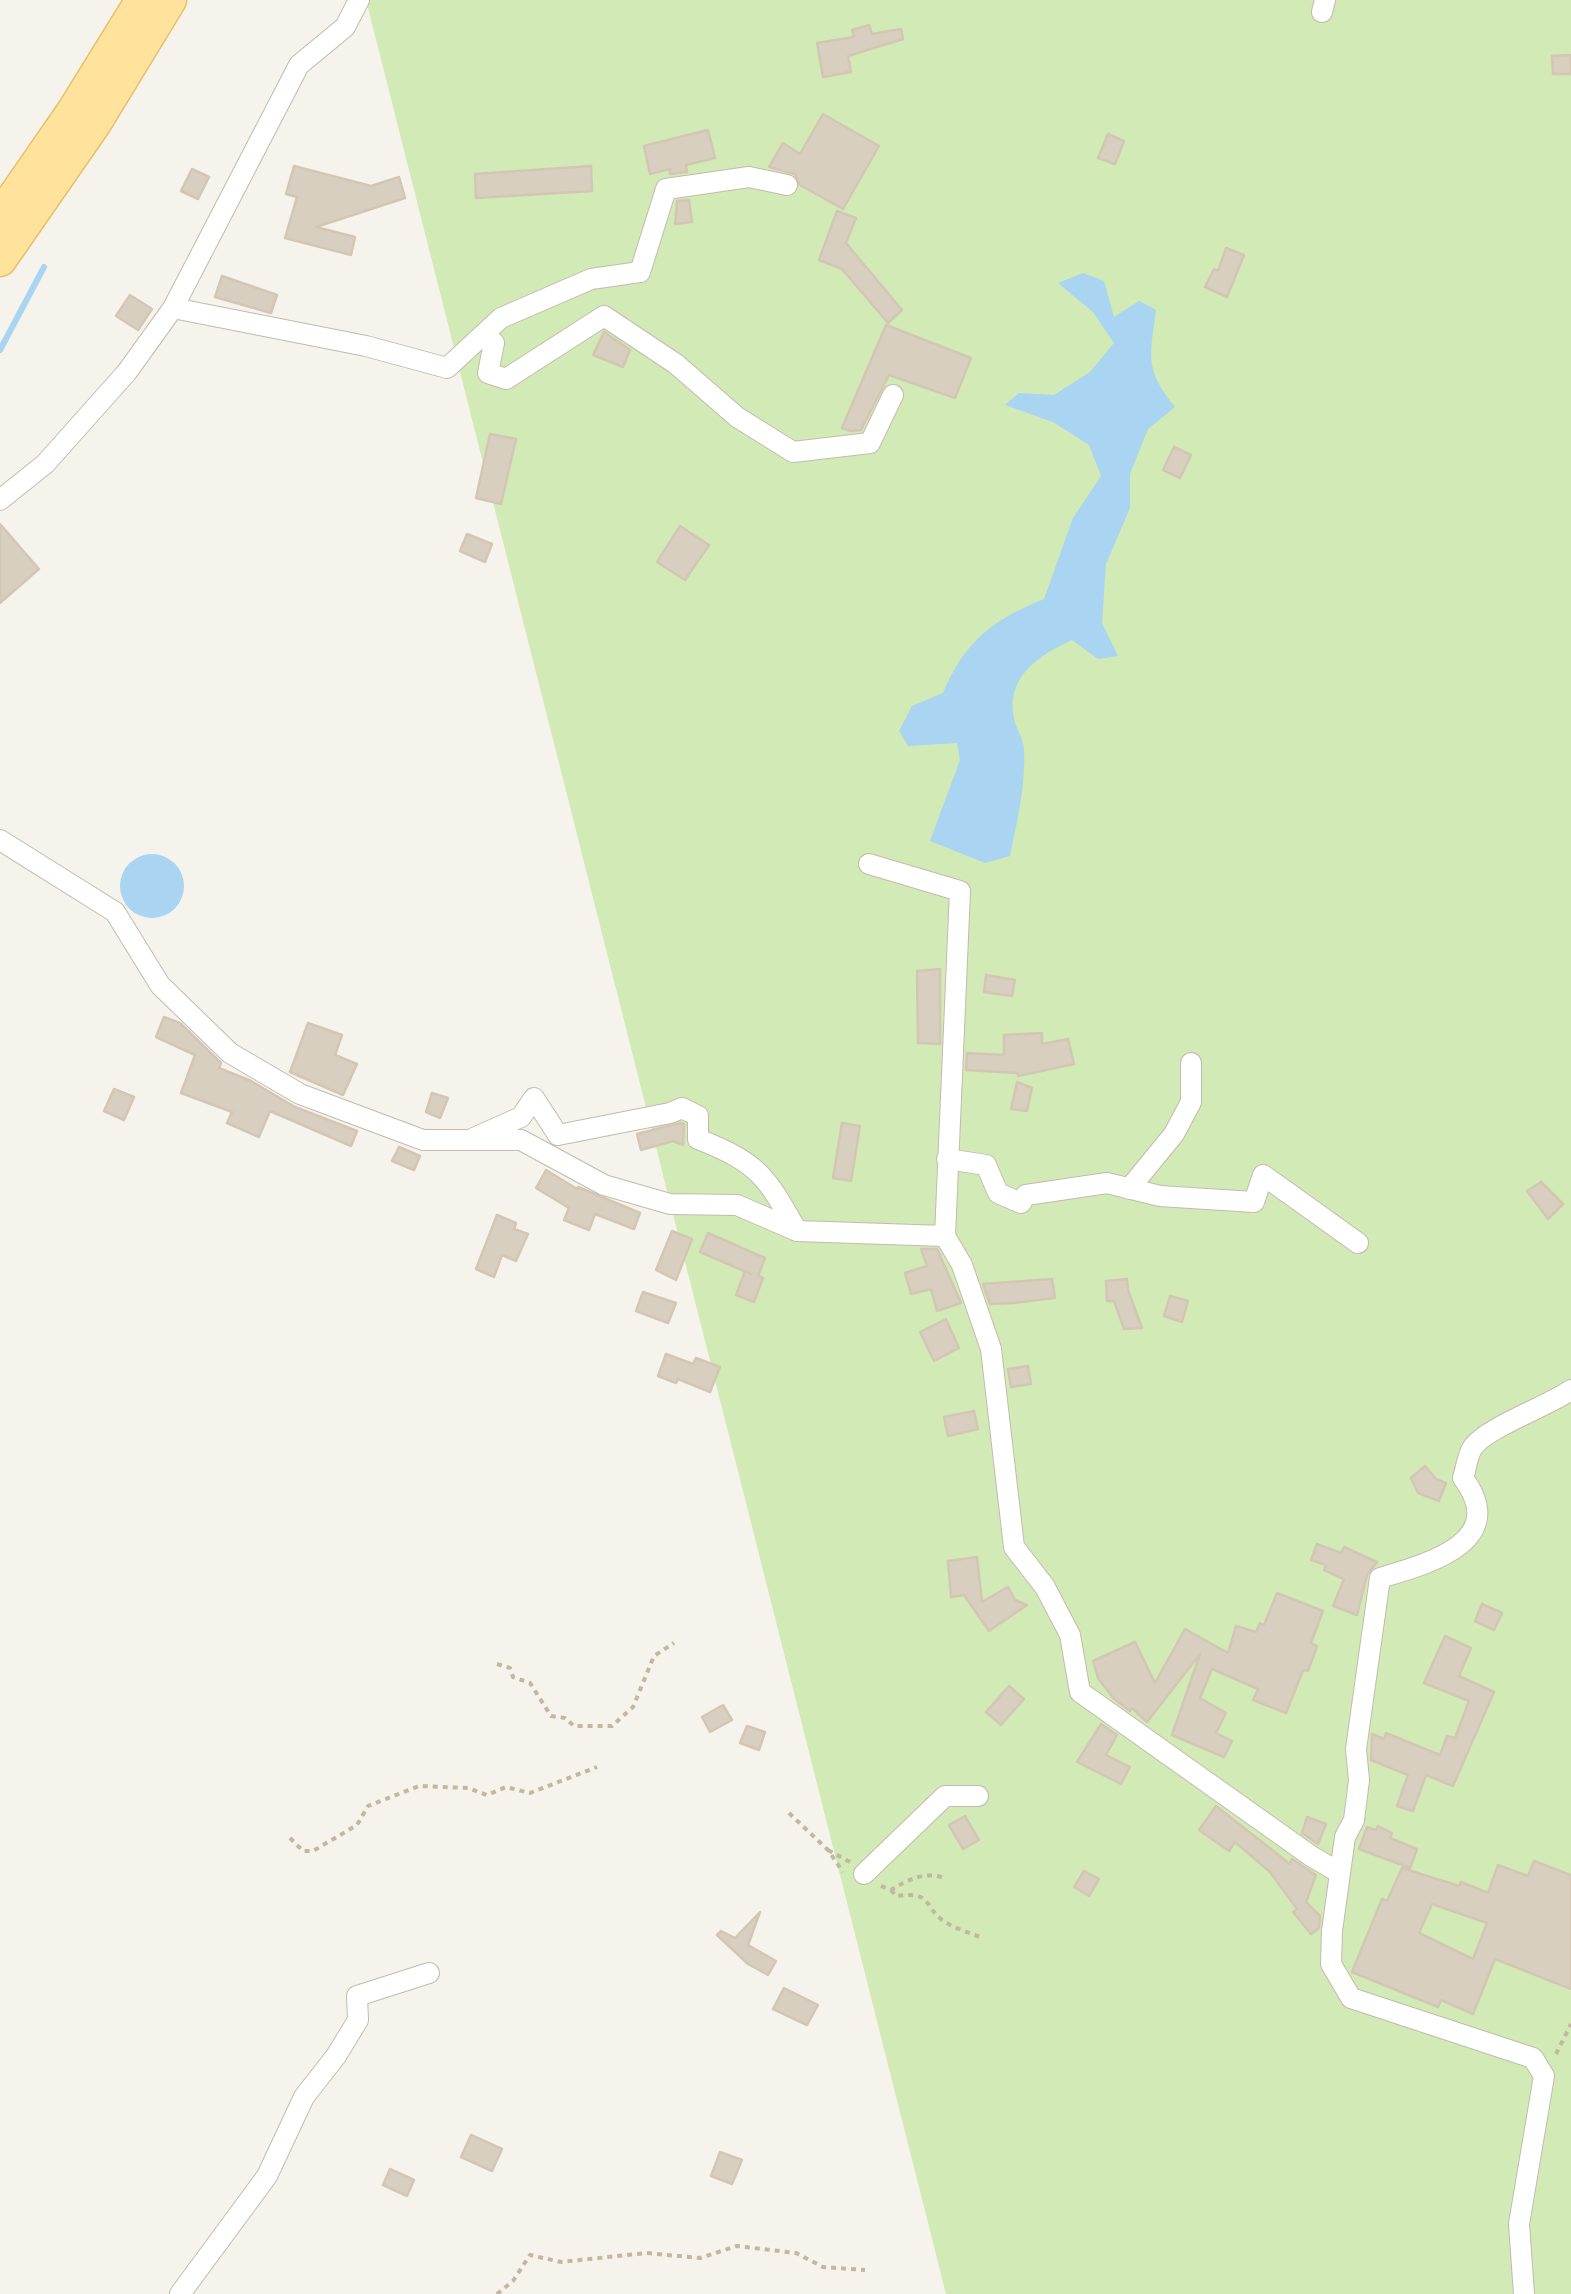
<!DOCTYPE html>
<style>
body{margin:0}
canvas{display:block;background:#f6f3ec}
</style>
<canvas width="1571" height="2294"></canvas>
<script>
const context = document.querySelector('canvas').getContext('2d');
context.lineJoin = 'round';
function fillPath(path, color) {
  context.fillStyle = color;
  context.fill(path, 'evenodd');
}
function stroke(path, color, width, dash) {
  context.strokeStyle = color;
  context.lineWidth = width;
  context.lineCap = dash ? 'butt' : 'round';
  context.setLineDash(dash || []);
  context.stroke(path);
}
fillPath(new Path2D(`
 M366 0H1571V2294H946Z`), '#d2eab5');
fillPath(new Path2D(`
 M1083 273 1104 281 1114 317 1139 301 1156 310C1150 356 1144 369 1175 407L1148 429 1130 474V508L1106 564 1102 623 1118 656 1098 659 1072 640C1039 655 1005 677 1014 719 1016 729 1023 738 1024 748 1026 785 1017 821 1010 856L985 863 930 841 960 760 957 743 908 746 899 731 912 706 943 693C965 641 992 620 1044 599L1073 518 1101 476 1089 445 1053 422 1005 405 1019 393 1054 395 1090 372 1114 343 1093 312 1058 283Z
 M120 886a32 32 0 1 1 64 0a32 32 0 1 1-64 0Z`), '#a9d4f2');
stroke(new Path2D(`
 M0 350 44 267`), '#a9d4f2', 6);
const building = new Path2D(`
 M869 25 872 34 901 29 903 39 848 56 851 72 823 77 817 43 854 37 852 30Z
 M1571 55V74H1553L1552 56Z
 M823 114 879 146 843 209 800 185 795 174 769 167 783 143 800 154Z
 M708 130 715 158 686 165 687 172 670 174V169L650 174 644 146Z
 M1108 134 1124 141 1115 164 1098 158Z
 M294 166 371 186 399 177 405 198 316 227 355 237 351 255 285 238 297 197 286 194Z
 M591 166 592 191 476 198 475 174Z
 M192 169 209 177 198 199 181 191Z
 M689 200 692 222 675 224 677 201Z
 M837 211 856 218 846 243 902 310 888 323 842 269 819 260Z
 M1226 248 1244 255 1227 297 1205 287 1214 269 1218 271Z
 M222 276 277 295 271 313 215 297Z
 M130 295 152 309 138 330 116 316Z
 M886 325 971 358 955 398 889 375 861 430 851 431 842 428Z
 M604 332 630 350 623 367 593 355Z
 M490 434 516 439 501 504 476 498Z
 M1174 447 1191 455 1180 478 1163 470Z
 M0 524 39 569 0 603Z
 M680 526 709 545 685 580 657 562Z
 M467 534 492 544 485 562 460 551Z
 M940 969V1044L918 1043 917 971Z
 M986 975 1015 980 1012 996 984 992Z
 M164 1017 180 1023 221 1063 219 1068 251 1081 295 1107 357 1131 351 1146 270 1111 259 1137 227 1123 232 1112 181 1093 195 1055 156 1037Z
 M308 1023 342 1035 335 1055 357 1064 343 1095 290 1072Z
 M1042 1033V1044L1068 1039 1074 1064 1018 1076V1073L966 1070 967 1053 1004 1055V1035Z
 M1017 1082 1032 1088 1027 1111 1011 1109Z
 M114 1089 134 1097 124 1120 104 1111Z
 M432 1093 448 1098 440 1118 426 1112Z
 M681 1123 684 1124 683 1145 673 1141 641 1150 637 1134Z
 M842 1123 860 1126 851 1181 833 1178Z
 M399 1147 420 1156 414 1170 392 1161Z
 M546 1170 577 1189 578 1187 640 1213 634 1229 595 1214 589 1230 564 1220 569 1208 536 1188Z
 M1541 1182 1563 1204 1548 1219 1527 1191Z
 M497 1215 516 1223 514 1229 528 1234 516 1261 502 1255 494 1277 476 1269Z
 M672 1231 692 1239 676 1280 656 1270Z
 M708 1233 765 1258 758 1276 763 1278 754 1302 736 1295 745 1271 751 1274 700 1252Z
 M921 1249H937L961 1303 937 1311 931 1289 911 1294 905 1273 927 1266Z
 M1052 1279 1055 1298 1013 1303 990 1304 983 1284Z
 M1127 1279 1128 1290 1142 1328 1124 1329 1114 1301H1107L1106 1281Z
 M643 1292 676 1303 668 1323 636 1311Z
 M1170 1296 1188 1301 1182 1322 1164 1316Z
 M946 1319 959 1348 934 1361 920 1332Z
 M666 1354 693 1364 696 1358 720 1367 710 1392 678 1379 676 1383 658 1376Z
 M1028 1366 1031 1384 1011 1387 1008 1369Z
 M974 1411 978 1429 948 1436 944 1417Z
 M1425 1466 1436 1479 1446 1483 1439 1501 1418 1493 1411 1478Z
 M1317 1544 1341 1553 1344 1547 1377 1562 1367 1575 1357 1615 1333 1606 1344 1579 1324 1570 1326 1565 1311 1560Z
 M977 1557 982 1602 1008 1587 1015 1600 1027 1605 989 1631 964 1595 951 1597 948 1561Z
 M1277 1593 1323 1611 1311 1643 1317 1646 1308 1671 1303 1670 1286 1713 1253 1700 1258 1689 1212 1669 1200 1698 1226 1713 1216 1733 1232 1741 1224 1757 1172 1735 1200 1654 1147 1722 1132 1708 1130 1711 1114 1699 1098 1678 1093 1661 1135 1642 1155 1683 1185 1629 1228 1653 1236 1626 1256 1632 1260 1623 1264 1625Z
 M1482 1604 1502 1613 1494 1630 1475 1621Z
 M1445 1636 1471 1648 1459 1676 1494 1692 1453 1786 1426 1775 1413 1811 1397 1806 1408 1775 1371 1760 1372 1734 1384 1739 1386 1733 1440 1755 1447 1736 1455 1738 1469 1701 1424 1683Z
 M1009 1686 1024 1699 1001 1725 986 1712Z
 M723 1705 732 1720 710 1732 702 1717Z
 M1101 1724 1117 1735 1106 1755 1130 1767 1121 1784 1077 1762Z
 M747 1726 765 1732 759 1750 740 1743Z
 M1216 1806 1290 1864 1292 1859 1316 1875 1306 1902 1320 1916 1319 1928 1311 1934 1293 1912 1297 1909 1270 1872 1235 1842 1229 1851 1199 1830Z
 M965 1816 979 1840 963 1849 949 1825Z
 M1307 1817 1326 1824 1318 1844 1302 1833Z
 M1378 1826 1392 1833 1390 1838 1417 1849 1410 1868 1359 1849 1367 1827 1376 1830Z
 M1534 1861 1571 1875V1989L1495 1959 1473 2014 1441 2000 1438 2007 1352 1972 1382 1899 1387 1901 1402 1868 1459 1886 1461 1882 1488 1893 1498 1865 1528 1876ZM1432 1904 1487 1923 1473 1959 1419 1933Z
 M1084 1871 1099 1879 1089 1896 1074 1887Z
 M760 1912 748 1945 776 1961 768 1975 748 1964 717 1935 721 1931 735 1938Z
 M784 1988 818 2005 807 2025 773 2009Z
 M471 2135 502 2149 492 2171 461 2157Z
 M720 2152 742 2160 732 2184 711 2176Z
 M390 2169 414 2180 407 2196 383 2185Z`);
fillPath(building, '#d8cfc1');
stroke(building, '#d3c7b4', 2.5);
const street = new Path2D(`
 M1322 12 1325 0
 M173 308 366 346 447 368 501 318 591 279 640 272 666 189 749 177 787 185
 M484 334 494 343 488 373 506 379 604 316 676 364 737 417 793 452 870 443 893 395
 M0 500 45 464 127 372 173 308 299 65 345 27 359 0
 M0 840 115 912 160 985 230 1053 300 1094 423 1140H521L604 1185 670 1204 737 1205 797 1231 945 1236 962 1265 991 1349 1014 1547 1045 1587 1070 1635 1080 1692 1311 1856 1340 1873
 M869 864 960 891 945 1236
 M474 1138 521 1117 534 1098 558 1135 670 1113 682 1108 698 1116V1139C759 1163 766 1176 797 1231
 M947 1159 986 1165 998 1193 1021 1203 1026 1195 1107 1183 1160 1196 1254 1202 1263 1175 1358 1243
 M1129 1189 1174 1134 1191 1102V1063
 M864 1874 945 1796H978
 M180 2294 267 2176 304 2097 336 2056 358 2020 357 1996 429 1973
 M1524 2294 1519 2224 1544 2076 1533 2058 1351 1998 1331 1964 1332 1931 1345 1837 1354 1820 1359 1780 1356 1749 1380 1578C1427 1564 1511 1542 1463 1478 1466 1470 1467 1455 1473 1447 1486 1428 1548 1406 1571 1390`);
const primary = new Path2D(`
 M0 217 74 110 142 0
 M0 260 95 123 170 0`);
stroke(street, '#c2bbae', 22);
stroke(primary, '#e6c16a', 35);
stroke(new Path2D(`
 M497 1664 510 1668 513 1677 530 1683 551 1716 565 1718 574 1726H612L633 1707 654 1656 674 1643
 M789 1813 828 1850 843 1872
 M290 1838 303 1851H313L357 1825 368 1806 419 1786 468 1788 487 1795 506 1787 530 1793 597 1767
 M828 1850 850 1862
 M881 1886 891 1890C908 1880 921 1872 942 1877
 M891 1890 896 1896C932 1891 923 1905 942 1920 953 1928 968 1932 980 1937
 M1556 2054 1571 2024
 M497 2294 513 2281 530 2255 561 2262 646 2253 700 2258 737 2246 796 2253 823 2267 865 2270`), '#c4b79f', 4, [5, 5]);
stroke(street, '#fff', 20);
stroke(primary, '#ffe39c', 32);
</script>
